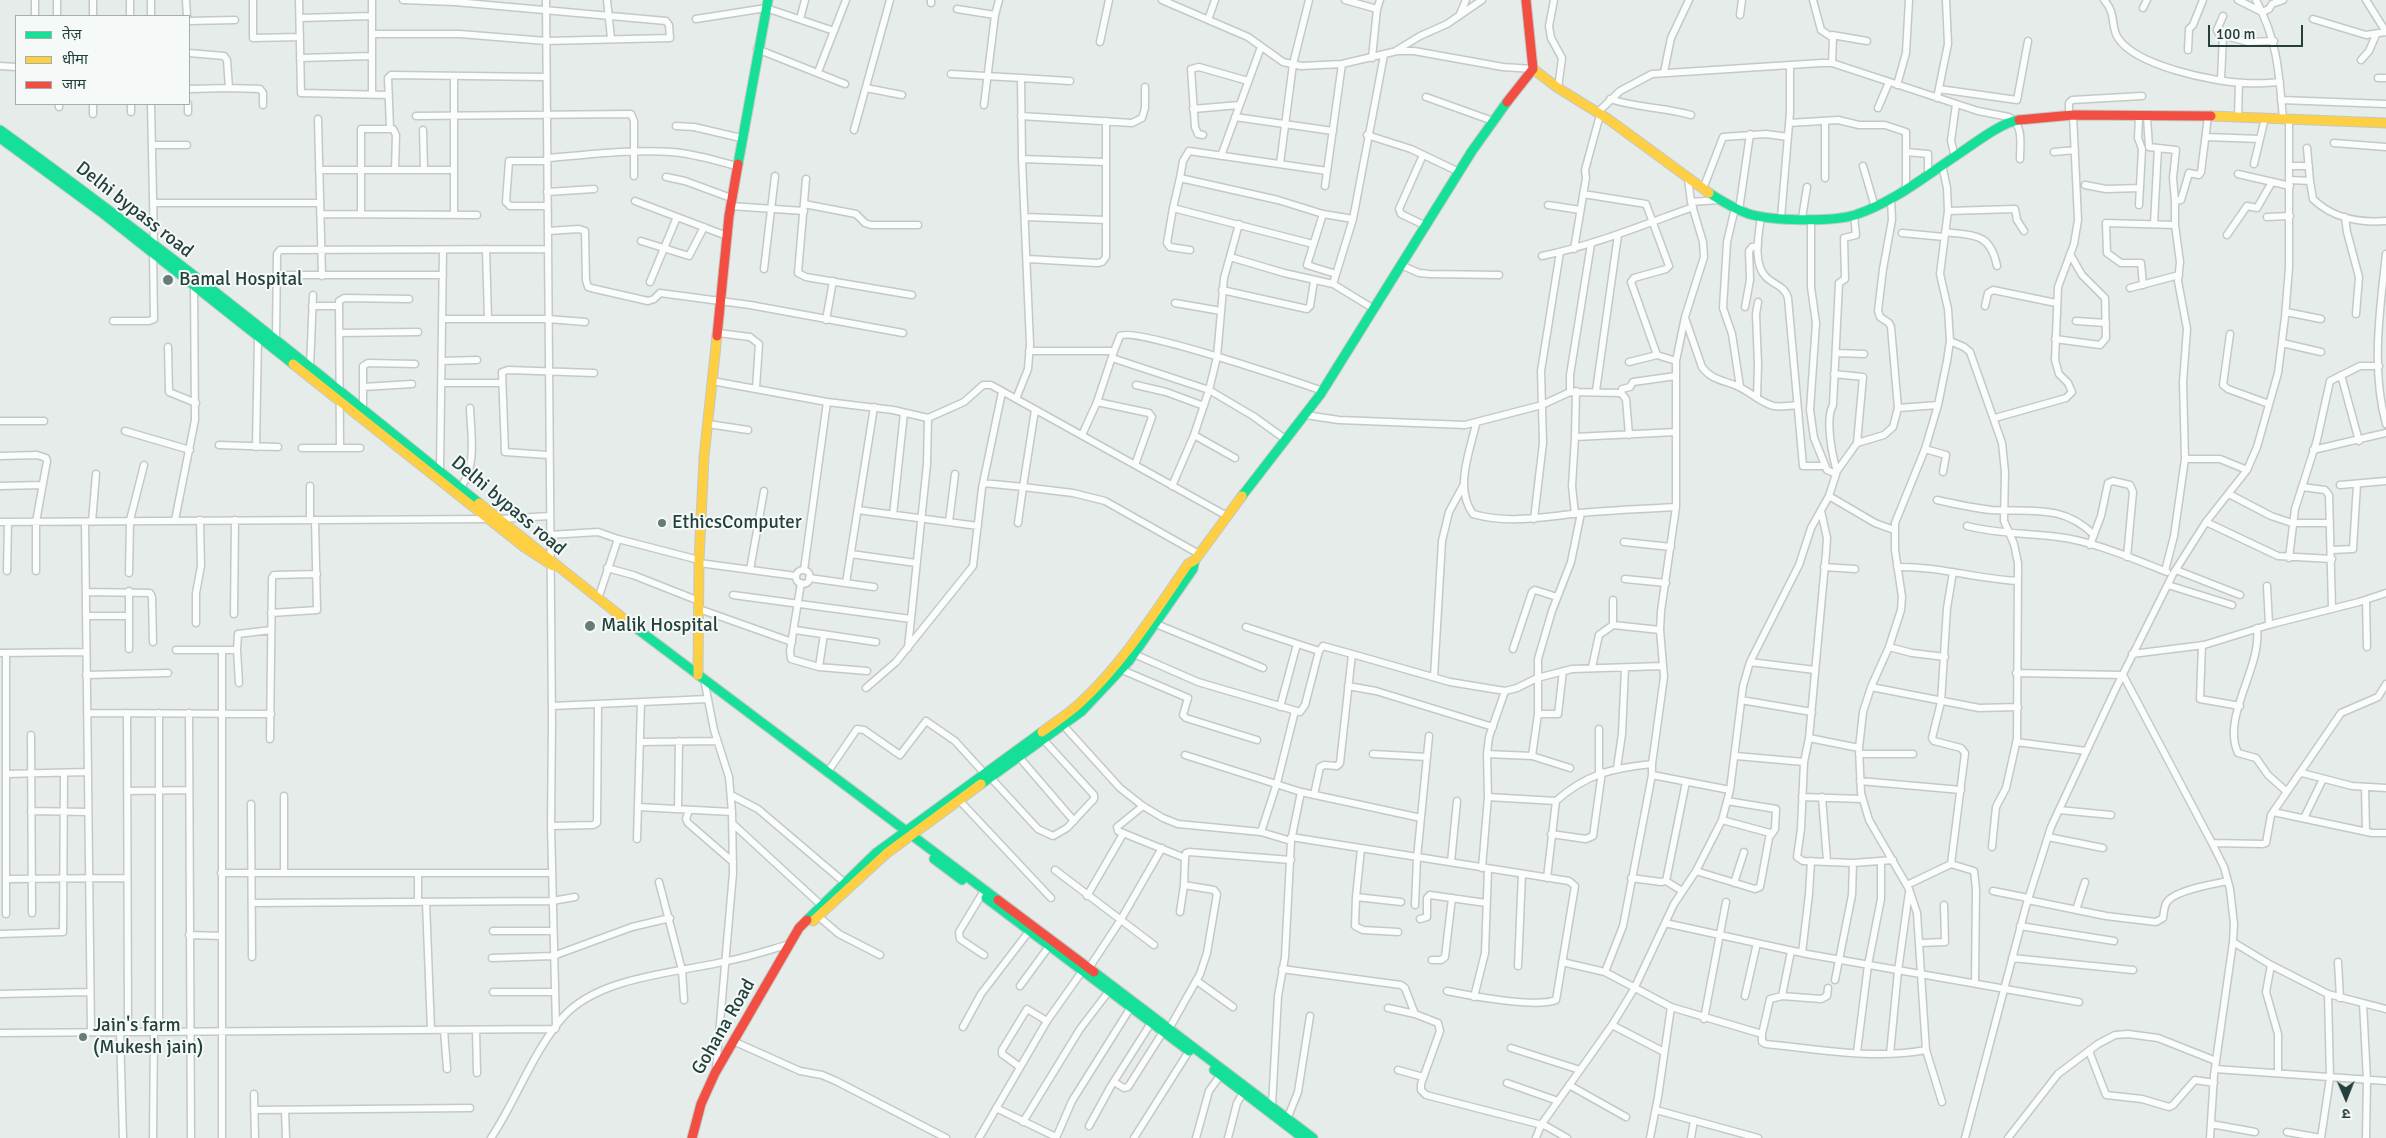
<!DOCTYPE html>
<meta charset="utf-8">
<style>
body{margin:0}
#map{position:relative;width:2386px;height:1138px;overflow:hidden;background:#e6ecea;font-family:Signika,"Noto Sans Devanagari",sans-serif}
canvas{display:block}
.legend{position:absolute;left:15px;top:15px;width:175px;height:90px;box-sizing:border-box;background:#f5faf8;border:1px solid #a1b0ad;margin:0;padding:6px 9px;list-style:none;font-size:15px;color:#23403d}
.legend li{display:flex;align-items:center;gap:10px;height:25px}
.legend b{width:25px;border:1px solid #a1b0ad}
.north{position:absolute;left:2321px;top:1073px;width:50px;height:50px;-webkit-text-stroke:4px #f5faf8;paint-order:stroke;rotate:179deg;font-size:14px;font-weight:700;line-height:20px;text-align:center;color:#23403d}
.north::after{content:'';display:block;margin:auto;width:18px;height:22px;background:#23403d;clip-path:polygon(50% 0,100% 100%,50% 72%,0 100%)}
.scale{position:absolute;left:2208px;top:25px;width:95px;height:22px;box-sizing:border-box;border:2px solid #23403d;border-top:0;padding-left:6px;font-size:15px;line-height:18px;white-space:nowrap;color:#23403d;-webkit-text-stroke:4px #f5faf8;paint-order:stroke}
</style>
<div id="map">
<canvas width="2386" height="1138"></canvas>
<ul class="legend">
<li><b style="height:6px;background:#16e098"></b>तेज़</li>
<li><b style="height:6px;background:#ffcf43"></b>धीमा</li>
<li><b style="height:6px;background:#f24e42"></b>जाम</li>
</ul>
<div class="north">उ</div>
<div class="scale">100 m</div>
</div>
<script>
const context = document.querySelector('canvas').getContext('2d');
context.lineJoin = 'round';
function stroke(path, color, width, dash) {
  context.strokeStyle = color;
  context.lineWidth = width;
  context.lineCap = dash ? 'butt' : 'round';
  context.setLineDash(dash || []);
  context.stroke(path);
}
function label(font, color, halo, rows, align = 'center') {
  context.font = font + ' Signika,sans-serif';
  context.lineWidth = 4;
  context.setLineDash([]);
  context.textBaseline = 'middle';
  context.strokeStyle = halo;
  context.fillStyle = color;
  for (const [text, x, y, turn = 0] of rows) {
    context.save();
    context.translate(x, y);
    context.rotate((+turn || 0) * Math.PI / 180);
    context.textAlign = isNaN(turn) ? turn : align;
    if (halo) context.strokeText(text, 0, 0);
    context.fillText(text, 0, 0);
    context.restore();
  }
}
const street = new Path2D(`
 M57 0V16
 M93 0V16
 M130 0V16
 M151 0V16
 M186 0 187 16
 M253 0V38L300 37
 M299 0 301 93 389 95
 M372 0V95
 M546 0 552 721 551 826 556 1027
 M607 0 611 38
 M1162 0 1248 37 1283 62 1301 66 1342 64 1397 51H1414L1503 67 1533 69
 M1345 0 1377 9
 M1554 0 1549 26 1551 38 1562 58 1558 88
 M1813 0 1821 30 1833 38 1832 63
 M2104 0C2117 14 2110 26 2118 38 2136 66 2214 82 2245 83 2257 84 2268 83 2280 82
 M2238 0 2262 12 2269 9 2272 4 2283 0
 M2256 0C2278 42 2279 73 2283 119
 M2366 0 2386 32
 M931 3V0
 M2143 8 2147 0
 M957 9 995 15
 M1460 14 1466 0
 M1740 15 1742 0
 M35 16V0
 M2223 16 2217 30 2219 34 2248 42 2274 41
 M300 18 372 16
 M696 19 766 8 834 31
 M800 19 805 0
 M2313 19 2366 35 2386 32
 M1208 20 1215 0
 M189 21 235 20
 M372 34H460L546 41 670 38 669 25 666 21 455 2 403 0
 M1832 35 1867 41
 M1100 42 1109 0
 M757 49 845 84
 M1397 50 1420 36 1447 24 1482 0
 M2188 50 2189 29 2193 25 2203 0
 M189 53 224 56 227 60 229 88 189 89
 M300 58 372 56
 M1372 58 1377 9 1380 0
 M2361 60 2369 51 2376 35
 M0 66 16 67
 M818 72 846 0
 M1664 72 1671 38 1689 0
 M951 74 1021 78 1022 159 1030 344 1028 369 1016 399
 M454 77V215
 M1021 78 1070 81
 M2378 78H2386
 M2221 80 2223 35
 M1897 85 1906 53 1909 0
 M229 88 260 89 263 93V105
 M866 88 902 95
 M1939 89 2017 100 2028 41
 M1426 97 1493 121
 M1937 98 1948 44 1946 0
 M1610 99C1637 108 1664 107 1691 115
 M2281 100 2386 104
 M59 104V107
 M93 104V114
 M131 104V112
 M151 104 154 244
 M188 104V112
 M984 105 995 15 999 0
 M1878 108 1889 82
 M1193 109 1239 105
 M1597 113 1620 91 1652 74 1821 63H1832L1978 111 2009 117C2024 125 2020 144 2020 159
 M2069 115V103L2072 100 2142 96
 M416 116 631 114 634 121V176
 M1021 116 1132 123 1142 118 1145 108V87
 M1235 117 1333 131
 M2139 117 2138 138 2142 149 2139 205
 M2147 117 2149 147 2176 150 2173 178 2175 201
 M2238 117 2239 83
 M318 119 322 276
 M1789 123 1838 120 1859 125H1885L1906 132V190
 M676 126 694 127 741 138
 M390 128 388 78 391 75 546 77
 M423 130 424 169
 M854 130 890 0
 M1203 135 1198 134 1195 127 1191 69 1199 67 1248 81
 M1367 135 1411 149 1459 172
 M2206 137 2260 139
 M2334 143 2386 147
 M152 145H187
 M2307 148 2310 181
 M1906 152 1928 154V175
 M2054 152 2075 150
 M1423 155 1399 209 1401 214 1426 226
 M1221 156 1261 47
 M1955 157 1951 141 1956 104
 M547 158C588 155 630 149 672 152 694 154 715 160 736 166
 M1022 159 1105 162
 M1280 164 1293 64 1309 0
 M2254 164 2265 118
 M1863 166 1875 207
 M2290 166H2309
 M319 170H454
 M2238 174 2290 186
 M666 177 685 181 731 198
 M1180 178 1183 161 1189 151 1327 171
 M1825 178V122
 M806 179 798 273 806 277 912 295
 M2290 180 2310 181 2313 199C2332 218 2360 223 2386 221
 M2085 185 2106 189 2140 188
 M1325 186 1342 64
 M1703 189 1723 137 1766 134 1788 137
 M547 192 594 189
 M1583 194 1646 204 1669 266 1666 269 1634 278 1631 282 1657 355
 M635 201 727 236
 M1691 202 1719 200
 M153 203H320
 M804 204 856 214 865 223 871 225H918
 M1548 205 1580 210
 M547 206H510L506 202 509 161H547
 M730 206 804 211
 M1173 208 1167 243 1170 247 1190 250
 M1735 208 1727 242 1723 308 1732 334 1740 387
 M1739 210 1750 134
 M1948 211 2015 209 2017 220 2024 231
 M320 214 477 215
 M361 214V129H393L396 135 395 170
 M1323 214 1307 265 1336 274
 M1761 216C1759 234 1752 263 1766 277 1774 285 1785 286 1788 298L1803 466H1825
 M1025 217 1106 220
 M2267 217 2290 216
 M2345 217 2347 232 2359 277 2356 314
 M1781 218 1790 112V65
 M1802 218 1807 187
 M1811 219V287L1816 323 1810 410 1814 438 1827 470 1836 474
 M2154 224 2158 148
 M548 231 579 229 585 231 586 280 588 287 591 288 648 301 654 299 660 293 750 305 903 333
 M1945 232C1974 236 1990 232 1997 266
 M1902 233 1944 237
 M2227 235 2247 206 2257 208 2272 182
 M641 241 689 256 704 227
 M1313 244 1173 208 1180 178 1278 200 1323 214 1353 219
 M486 249 488 319
 M1574 249 1586 178 1585 170 1600 115
 M2386 254C2380 308 2371 370 2386 424
 M1542 256C1594 245 1643 225 1693 207
 M1230 257 1284 273 1333 284 1374 309
 M1028 259 1097 263 1102 262 1106 257V121
 M1401 265 1419 273 1429 274 1499 275
 M764 269 775 176
 M276 275H443
 M650 282 677 217
 M1333 284 1353 219 1384 55
 M2143 285 2141 263H2121L2107 253 2106 223 2175 225
 M2130 288 2179 275
 M1222 290 1307 309 1310 306 1314 281
 M1175 303 1221 311
 M312 306H338
 M1985 306 1988 293 1993 290 2056 303
 M1745 307 1750 280 1749 251 1752 247 1758 246
 M2286 312 2321 319
 M1685 318 1702 367C1712 381 1725 380 1739 387 1751 392 1760 403 1774 406 1781 407 1790 406 1797 405
 M443 319H548L585 322
 M826 320 833 281
 M113 321H149L154 319 153 253
 M2076 321 2106 323
 M339 333 418 332
 M718 333 750 337 759 344 756 388
 M2230 334 2223 385 2228 389 2269 404
 M2055 339 2100 345 2106 338 2105 298 2082 275 2070 254
 M276 340 277 254 280 250 548 249
 M1950 341 1964 347 1970 352 2002 443 2005 472 2004 521 2014 544 2018 563 2017 739 2006 788 1996 807 1992 847
 M2282 343 2321 352
 M168 347 169 392 196 403
 M1029 351H1114L1097 402
 M1114 351 1120 336C1133 326 1297 382 1323 391
 M1836 353 1864 354
 M1112 358 1209 390 1253 416 1285 439
 M442 361 477 360
 M1629 362 1657 355 1676 361
 M310 368 313 295
 M1834 374 1863 377 1857 443
 M2341 375 2359 441
 M712 381 827 402 893 410 928 418 927 464 908 648
 M442 383H502
 M1136 385 1166 392 1204 406
 M363 387 412 384
 M1576 391 1575 437 1676 432
 M1596 391 1618 235
 M1570 392V375L1591 244
 M1621 393 1626 399 1629 435
 M1757 398 1758 365 1756 314 1758 302
 M1898 408 1938 405
 M363 410V366L368 363 415 364
 M1035 410 1023 487 1073 493 1105 501 1199 554
 M1305 415 1339 420 1465 425 1542 405 1570 392 1621 393 1622 389 1630 387 1633 382 1676 376
 M928 418 964 402 983 385H991L1227 516
 M1995 418 2066 398 2072 392 2068 383 2059 374 2055 360 2058 287 2074 244 2078 220 2073 115
 M0 421H44
 M708 424 748 430
 M1476 424C1470 451 1454 488 1473 514 1507 524 1545 517 1580 513 1612 510 1644 509 1676 507
 M125 431 190 450
 M1082 435 1097 402 1149 413 1152 417 1135 465
 M1194 435 1235 458
 M219 445 278 447
 M256 447 258 335
 M302 448H360
 M340 448 339 301 344 298 409 299
 M1925 449 1946 455 1943 472
 M2313 450 2386 433
 M548 455 505 452 502 372 508 370 594 373
 M0 456 37 455 46 458 47 461 36 522V571
 M2185 459H2220L2247 470
 M440 471 443 250
 M1837 471C1832 455 1825 419 1833 405L1839 283 1845 279 1844 238 1856 235 1854 215
 M983 483 1023 487 1018 523
 M2340 485 2386 481
 M0 486 42 485
 M310 486V520
 M1172 486 1194 435 1209 390 1217 357 1224 278 1239 224
 M461 487C477 465 471 435 470 408
 M2302 487 2325 490 2329 495 2332 608
 M2229 494 2271 516 2292 523H2330
 M1829 496 1875 523 1894 530
 M1937 500C1955 504 1973 508 1991 510 2031 512 2063 504 2094 535
 M858 510 978 526
 M1821 511 1827 538 1826 553 1809 738 1804 762 1801 829 1797 857 1803 861 1853 863 1893 860
 M1575 514 1572 486 1575 437
 M893 515 904 413
 M501 519 549 516
 M1534 519 1543 443 1541 371 1560 252
 M175 520 195 420 194 285
 M0 522 488 519
 M85 522 91 1032
 M92 522 96 474
 M949 522 955 474
 M2206 522 2278 556 2332 559
 M1967 526C1998 534 2027 533 2058 537 2093 541 2134 559 2167 572
 M549 535 598 532 618 539 699 560
 M1624 542 1671 547
 M2090 545 2101 516 2108 483 2113 481 2130 485 2133 492 2127 557
 M2332 550 2353 549 2357 484
 M851 554 916 563
 M2289 558 2295 509 2317 440 2330 381 2360 366H2379
 M699 563 796 576
 M1824 567 1855 569
 M1897 567C1938 566 1977 579 2018 581
 M607 568 633 575 699 601
 M750 570 764 491
 M804 570 827 402
 M2176 570 2240 595
 M796 577a7 7 0 1 1 14 0a7 7 0 1 1-14 0Z
 M7 571 8 522
 M2165 571 2174 536 2185 459 2183 382 2187 329 2178 281 2180 262 2175 225V201L2181 200 2189 173 2199 175 2201 172 2208 116
 M129 573 130 520 144 465
 M809 578 874 587
 M1625 579 1666 583
 M801 583 790 651 791 659 819 667 867 671
 M846 583 874 407
 M2168 585 2232 605
 M2267 586 2269 625
 M86 592 150 593 152 597 153 642
 M733 595 911 619
 M598 599 618 539
 M2366 600 2367 647
 M699 609 792 642
 M271 613 317 610 315 520
 M234 614 235 520
 M86 616H129
 M196 623V593L201 566 200 520
 M1156 624 1263 668
 M1613 625 1660 630
 M1246 627 1319 651 1323 646 1352 654 1340 763 1337 766 1324 765 1320 767 1314 795
 M2257 628C2262 668 2221 717 2238 753L2256 758 2268 775 2287 792
 M795 630 876 642
 M2202 645 2200 699 2240 706
 M1889 647 1912 653 1945 657
 M129 649V591
 M1513 649 1532 592 1535 590 1557 597
 M176 650H237L238 634 271 630
 M237 650 239 683
 M222 651V1138
 M0 653 86 652
 M6 653V914
 M1134 654 1198 682 1300 712 1305 705 1319 651
 M1352 654 1450 682 1505 691 1517 688 1537 678 1572 669 1663 666
 M2132 654 2204 645 2272 624 2359 602 2386 593
 M1750 662 1815 670
 M819 667 824 634
 M1592 667 1599 635 1613 625V600
 M1122 670 1188 698 1183 715 1186 718 1257 740
 M2016 673 2123 675
 M86 675 168 673
 M2123 675 2212 843 2224 867 2230 889 2234 924 2233 942 2214 1075 2210 1138
 M1434 677 1442 541 1449 512 1463 486
 M704 679 714 730 729 777 732 812 733 873 716 1069
 M1348 686 1376 691 1493 727
 M1871 687 1979 708 2018 707
 M866 688 896 662 973 566 982 488 1002 392
 M1741 700 1812 712
 M552 706 708 699
 M1280 707 1297 644
 M87 713 271 714
 M127 713 128 1032
 M159 713V1032
 M189 713 191 1138
 M1538 714H1558L1563 671
 M1063 725 1120 788 1143 806 1163 818 1178 824 1261 832 1291 841 1301 792
 M31 735 32 913
 M1809 738 1859 748
 M270 739 272 578 274 575 317 574
 M641 742 717 741
 M2016 742 2086 751
 M1373 754 1427 757
 M1487 754 1532 756 1570 768
 M1859 754H1913
 M1185 755 1301 792 1421 818
 M1532 756 1538 714V659L1552 611 1571 562 1581 513
 M1736 756 1804 762
 M1019 757 1074 821
 M1617 768 1622 734 1625 668
 M827 773 857 729 864 730 900 755 926 721 955 741 985 774
 M2302 773 2352 786 2386 788
 M6 774 87 772
 M1599 774V729
 M1652 775 1730 790
 M990 777 1038 829 1053 836 1067 828 1094 799V795L1041 737
 M1860 781 1961 790
 M2365 788 2366 831
 M127 791 189 790
 M731 795 758 809 845 883
 M284 796V873
 M1488 797 1556 801C1586 774 1613 768 1652 764
 M1802 797 1862 799
 M1822 797 1827 861
 M959 800 1051 898
 M1727 801 1776 809 1775 829 1771 835
 M251 804 252 957
 M1143 806 1117 827 1118 831 1185 858 1186 853 1189 852 1291 860
 M638 807 732 812
 M678 809 679 741
 M689 810 686 819 688 823 733 862
 M2059 810 2111 815
 M31 811 88 812
 M2273 812 2372 833H2386
 M2304 818 2323 779
 M733 824 821 905
 M551 826 593 825 597 823 598 704
 M1261 832 1277 783 1295 711
 M1551 834 1586 839 1593 836 1602 772
 M1291 837 1569 881 1575 886 1556 1000C1536 1008 1470 996 1447 991
 M2048 837 2103 848
 M637 839 641 702
 M2212 843 2263 844 2266 843 2271 815 2341 713 2378 697 2386 684
 M1361 849 1356 897 1355 926 1363 930 1398 932
 M1451 862 1457 801
 M1951 864 1965 753 1961 748 1934 741 1932 738 1941 702 1947 608 1953 572
 M1482 868 1488 797 1487 754 1489 737 1505 691
 M1055 870 1154 945
 M1696 871 1755 889 1760 887 1770 833 1722 820
 M221 873H552
 M418 873V902
 M1547 878 1556 801
 M1631 878 1661 882 1666 881 1682 891
 M6 879 127 878
 M1666 881 1686 782
 M659 882 682 970 684 1000
 M1734 883 1744 852
 M1907 885 1951 864 1974 871 1976 889 1975 983
 M1993 891 2028 898
 M982 894 959 932 960 939 984 955
 M1087 896 1123 834
 M1356 897 1401 902
 M2028 900 2106 916 2156 922 2163 918C2164 912 2164 906 2167 902 2175 890 2214 884 2228 881
 M426 902 431 1030
 M252 903 552 901 575 897
 M1415 905 1417 858 1429 736
 M2076 910 2085 882
 M1180 912 1184 885 1185 858
 M818 916 839 934 880 955
 M1420 919 1427 917V898L1430 895 1486 903
 M1665 923 1807 954 2079 1002
 M2020 926 2114 941
 M493 931H552
 M0 934 63 932 64 773
 M189 935 221 936
 M2233 942 2271 965 2328 994 2386 1009
 M1920 943 1945 942 1944 905
 M1802 953 1809 894 1811 861
 M492 958 553 956 632 927 670 918
 M2012 958 2133 970
 M1432 960H1441L1445 957 1452 898
 M1562 962 1605 972 1671 1007 1762 1034
 M2338 962 2340 998
 M2271 965 2266 992 2278 1034V1073
 M1518 966 1522 874
 M1089 968 1120 921 1162 848
 M1282 969 1401 985 1405 988 1415 1014
 M1605 972 1623 926 1652 775V764L1664 677 1660 630 1661 611 1676 507V361L1685 317 1704 257 1703 242 1691 202 1688 179
 M1835 980 1852 895 1853 863
 M1197 981 1233 1007
 M1020 986 1050 945
 M1828 988 1827 996 1821 999 1782 996 1770 999 1762 1034V1042L1766 1044C1818 1049 1874 1060 1926 1050
 M493 992H553
 M0 994 90 992
 M1745 996 1757 943
 M1782 996 1791 951
 M1474 997 1485 953 1488 869
 M2363 1003 2367 1080 2366 1138
 M1388 1008 1415 1014 1438 1023 1440 1031 1421 1084V1090L1426 1095 1546 1126 1567 1138
 M1704 1019 1726 902
 M1612 1025 1664 1052
 M963 1027 981 994 1030 930
 M1169 1029 1200 974 1207 953 1217 894 1214 890 1184 885
 M444 1030 447 1069
 M476 1030 477 1073
 M120 1032 123 1138
 M0 1033 555 1029
 M733 1041 800 1071 822 1075 836 1081 946 1138
 M1511 1048 1580 1070
 M2089 1051 2106 1095 2142 1099 2169 1107 2173 1105 2195 1080 2214 1083
 M1857 1052 1868 965 1881 899V862
 M1890 1054 1898 971 1909 892
 M1020 1067 1002 1054V1050L1027 1009 1047 1021
 M2215 1069 2386 1081
 M1398 1070 1423 1077
 M1114 1082 1124 1088 1128 1087 1163 1032
 M1507 1083 1558 1101
 M1569 1085 1626 1117
 M254 1094 255 1138
 M1942 1102 1926 1050 1917 913 1909 889 1869 820 1861 793 1859 748 1863 712 1871 687 1889 647 1901 610 1902 597 1895 550V523L1925 449 1938 405 1947 361 1950 341 1948 309 1940 274 1948 211 1947 188 1942 165
 M1272 1106 1278 996 1285 957 1291 841
 M996 1108 1056 1137
 M254 1110 470 1108
 M285 1110 286 1138
 M1656 1110 1758 1138
 M1288 1117 1298 1092 1310 1016
 M1023 1122 1080 1029 1109 991
 M2211 1124 2255 1132
 M1089 1126 1111 1086 1151 1023
 M2287 1132 2321 1138
 M153 1138 154 1032
 M491 1138C517 1099 532 1053 563 1017 599 976 678 973 727 961 749 957 769 950 790 944
 M979 1138 1047 1021 1083 970
 M1056 1138 1072 1101 1131 1007
 M1134 1138 1189 1051
 M1196 1138 1209 1091 1222 1073
 M1228 1138 1237 1103 1243 1093
 M1536 1138 1541 1125 1612 1025 1634 989 1674 904 1696 871 1722 820 1730 790 1743 686 1750 662 1799 565 1811 528 1829 496 1837 471 1857 443 1884 435 1893 427 1898 408 1891 327 1889 323 1880 317 1878 311 1883 269 1892 220 1891 199
 M1650 1138 1658 1097 1671 1007
 M1691 1138 1694 1120
 M1965 1138 2026 906 2051 827 2115 690 2173 574 2206 522 2247 470 2257 447 2278 373 2285 317 2289 268V119
 M2008 1138 2058 1074 2098 1044 2115 1035 2128 1034 2158 1038 2216 1061
 M2321 1138 2330 1078 2328 994`);
const fast = new Path2D(`
 M0 130C164 248 322 376 479 503
 M0 138 101 212 293 364
 M738 164 768 0
 M1709 193C1722 201 1734 209 1749 214 1773 221 1832 222 1855 215 1894 202 1927 175 1960 153 1975 143 2002 122 2019 120
 M1242 496 1320 395 1472 151 1507 102
 M628 622 998 900
 M981 784 1082 711 1129 661 1193 569 1195 560
 M934 859 962 880
 M986 898 1189 1051
 M807 920 876 853 1042 732
 M1094 972 1313 1138
 M1214 1070 1303 1138`);
const slow = new Path2D(`
 M1533 69 1558 88 1608 119 1709 193
 M2211 116 2386 123
 M293 364 524 547 553 566
 M479 503 628 622
 M698 675 699 560 704 457 717 336
 M1042 732C1054 723 1068 714 1079 704 1123 664 1155 612 1188 564L1195 560 1242 496
 M813 921 887 853 981 784`);
const jam = new Path2D(`
 M1507 102 1533 69 1526 0
 M2019 120 2073 115 2211 116
 M717 336 729 216 738 164
 M998 900 1094 972
 M692 1138 701 1104 715 1073 799 928 807 920`);
stroke(street, '#c3c9c7', 9);
stroke(fast, '#c2c9c7', 11);
stroke(slow, '#c2c9c7', 11);
stroke(jam, '#c2c9c7', 11);
stroke(street, '#fbfcfc', 6);
stroke(fast, '#16e098', 9);
stroke(slow, '#ffcf43', 9);
stroke(jam, '#f24e42', 9);
for (const [x, y, r, color] of [
 [168,280,6,"#677c7a"],
 [662,523,5,"#677c7a"],
 [590,626,6,"#677c7a"],
 [83,1037,5,"#677c7a"]
]) {
  const dot = new Path2D();
  dot.arc(x, y, r, 0, 2 * Math.PI);
  context.fillStyle = color;
  context.fill(dot);
  stroke(dot, '#f5faf8', 2);
}
label('19px', '#23403d', '#f5faf8', [
 ["Delhi bypass road",134,210,38],
 ["Delhi bypass road",508,506,40],
 ["Gohana Road",724,1027,-60]
]);
label('19px', '#23403d', '#f5faf8', [
 ["Bamal Hospital",179,280],
 ["EthicsComputer",672,523],
 ["Malik Hospital",601,626],
 ["Jain's farm",93,1026],
 ["(Mukesh jain)",93,1048]
], 'left');
</script>
